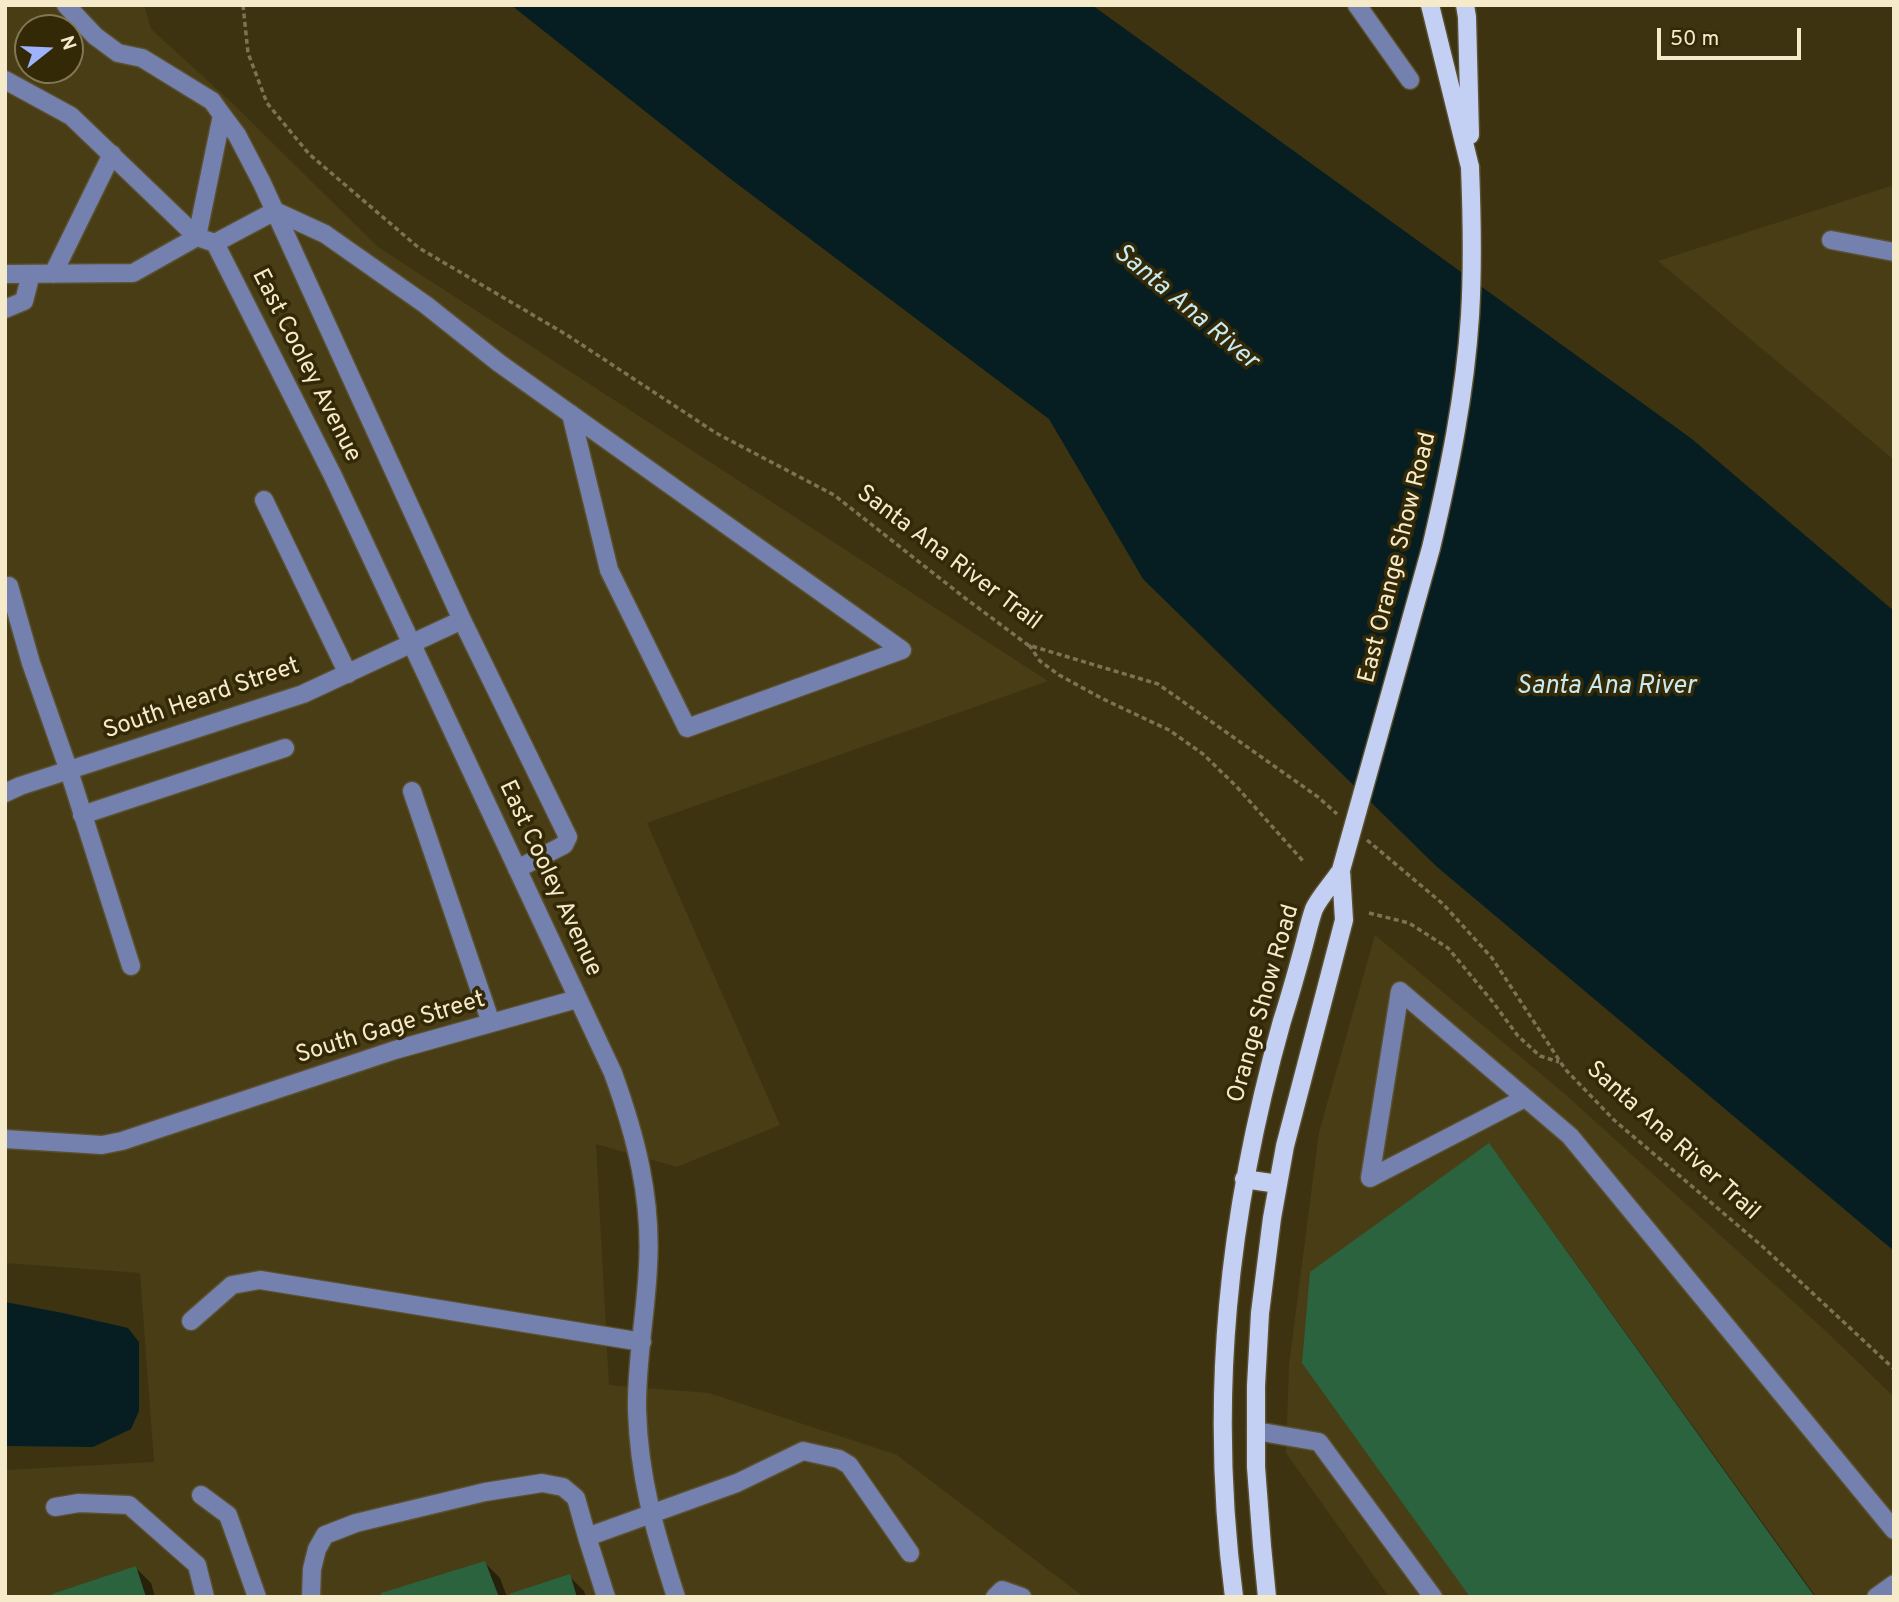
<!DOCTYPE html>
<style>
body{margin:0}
#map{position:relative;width:1899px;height:1602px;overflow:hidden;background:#3d3311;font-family:Overpass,sans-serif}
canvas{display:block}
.frame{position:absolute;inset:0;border:7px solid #f5ebcb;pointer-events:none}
.north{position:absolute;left:14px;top:14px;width:70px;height:70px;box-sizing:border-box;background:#332906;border:2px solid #817755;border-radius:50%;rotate:72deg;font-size:19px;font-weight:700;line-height:28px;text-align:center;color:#f5ebcb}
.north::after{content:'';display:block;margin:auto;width:24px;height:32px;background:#9fb3fd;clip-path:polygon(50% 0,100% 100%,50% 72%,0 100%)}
.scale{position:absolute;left:1657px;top:28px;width:144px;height:32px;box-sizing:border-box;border:4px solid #f5ebcb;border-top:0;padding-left:9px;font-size:21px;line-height:24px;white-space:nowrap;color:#f5ebcb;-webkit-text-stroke:5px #332906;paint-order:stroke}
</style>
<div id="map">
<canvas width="1899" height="1602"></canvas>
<div class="frame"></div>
<div class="north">N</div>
<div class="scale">50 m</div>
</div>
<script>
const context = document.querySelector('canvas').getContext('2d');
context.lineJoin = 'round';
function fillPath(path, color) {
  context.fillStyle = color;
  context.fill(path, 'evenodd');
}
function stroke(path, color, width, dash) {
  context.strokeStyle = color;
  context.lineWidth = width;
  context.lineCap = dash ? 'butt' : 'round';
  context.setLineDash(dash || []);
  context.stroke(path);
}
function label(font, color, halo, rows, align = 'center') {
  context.font = font + ' Overpass,sans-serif';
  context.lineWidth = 7;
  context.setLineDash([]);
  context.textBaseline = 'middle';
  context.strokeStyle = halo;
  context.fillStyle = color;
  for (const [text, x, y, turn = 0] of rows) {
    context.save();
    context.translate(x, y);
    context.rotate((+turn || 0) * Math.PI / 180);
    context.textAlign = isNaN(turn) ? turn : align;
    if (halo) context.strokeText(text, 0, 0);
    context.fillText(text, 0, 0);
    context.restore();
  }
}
fillPath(new Path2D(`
 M5 5H144L151 29 231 102 378 247 1048 681 647 823 780 1125 677 1167 596 1144 609 1385 709 1393 897 1455 1084 1597H5V1470L154 1462 140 1273 5 1263ZM28 28H70V70H28Z
 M1894 185V460L1658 261Z
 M1375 935 1566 1095 1830 1335 1894 1397V1597H1389L1286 1453 1289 1365 1319 1132Z`), '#493d16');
fillPath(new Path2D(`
 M511 5H1092L1692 439 1894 611V1251L1436 866 1143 579 1049 419 728 177Z
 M5 1302 63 1313 128 1328 139 1342V1411L131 1429 93 1447 5 1446Z`), '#061e22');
fillPath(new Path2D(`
 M1488 1146 1499 1157 1816 1597H1472Z
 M485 1563 500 1578 507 1597 569 1576 584 1591 586 1597H375Z
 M136 1568 151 1583 155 1597H47Z`), '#0007');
fillPath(new Path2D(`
 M1489 1143 1815 1597H1470L1302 1363 1310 1272Z
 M485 1561 499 1597H381V1593Z
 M136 1566 146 1597H52V1594Z
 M570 1574 577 1597H510L509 1594Z`), '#2a633d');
const minor = new Path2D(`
 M66 5 95 36 118 53 142 58 212 101 222 115
 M1357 5 1410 80
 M5 80 71 116 197 237 215 243 333 476 613 1073C636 1137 652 1198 648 1266 646 1314 636 1362 637 1410 639 1478 655 1532 676 1597
 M197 237 222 115 237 135 262 183 462 620 568 837 564 845 517 869
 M1831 240 1894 252
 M215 243 275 211 325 234 426 305 499 363 902 650 687 728 609 570 571 414
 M5 274 133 273 197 237
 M53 274 112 154
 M5 309 24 301 31 274
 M264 500 348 674
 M9 586 31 663 69 771 131 966
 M412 791 491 1023
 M5 793 20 786 303 694 462 620
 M82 815 285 748
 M1525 1098 1370 1178 1400 991 1570 1136 1894 1530
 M5 1139 102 1145 122 1141 395 1050 577 999
 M191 1321 232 1285 260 1280 642 1342
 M1256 1431 1319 1442 1433 1597
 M201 1495 228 1515 257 1597
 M55 1507 79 1503 129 1505 197 1565 205 1597
 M311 1597 312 1569 317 1549 325 1535 356 1523 485 1492 542 1483 563 1487 576 1498 587 1537
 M606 1597 587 1537 737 1483 803 1451 839 1459 849 1465 910 1553
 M995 1597 1002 1590 1022 1597
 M1876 1597 1894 1584`);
const major = new Path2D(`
 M1430 5 1470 167
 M1465 5 1467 17 1470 135
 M1244 1179 1278 1184
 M1234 1597C1208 1398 1228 1213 1282 1021 1290 996 1297 971 1304 945 1307 934 1310 920 1314 909 1320 896 1333 883 1341 870
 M1267 1597 1262 1546 1256 1467V1386L1260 1313 1272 1218 1285 1146 1344 920 1341 870`);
stroke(minor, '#5a502f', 21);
stroke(major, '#5a502f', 21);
stroke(new Path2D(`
 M243 5 248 53 267 103 309 154 419 248 567 335 716 433 834 495 965 598 1028 645 1158 684 1318 797 1337 814
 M1029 645 1040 661 1059 675 1103 699 1169 730 1203 754 1236 786 1303 861
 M1367 840 1443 904 1492 958 1565 1069 1614 1120 1762 1246 1894 1369
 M1369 913 1409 923 1448 948 1492 1001 1518 1036 1540 1056 1559 1062`), '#7d7352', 3.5, [5, 3.5]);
stroke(minor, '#7480ad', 18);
stroke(major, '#c4cff4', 18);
const majorBridge = new Path2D(`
 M1341 870 1431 548C1449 472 1465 395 1470 316 1473 267 1472 217 1470 167`);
stroke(majorBridge, '#5a502f', 21, []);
stroke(majorBridge, '#c4cff4', 18);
label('24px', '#f5ebcb', '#332906', [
 ["East Cooley Avenue",305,366,63],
 ["East Orange Show Road",1399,558,-76],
 ["Santa Ana River Trail",948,559,37],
 ["South Heard Street",202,700,-19],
 ["East Cooley Avenue",549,879,65],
 ["Orange Show Road",1265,1004,-74],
 ["South Gage Street",391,1029,-17],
 ["Santa Ana River Trail",1672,1142,42]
]);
label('italic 26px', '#c8eaf2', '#332906', [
 ["Santa Ana River",1185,308,40],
 ["Santa Ana River",1606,688]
]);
</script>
